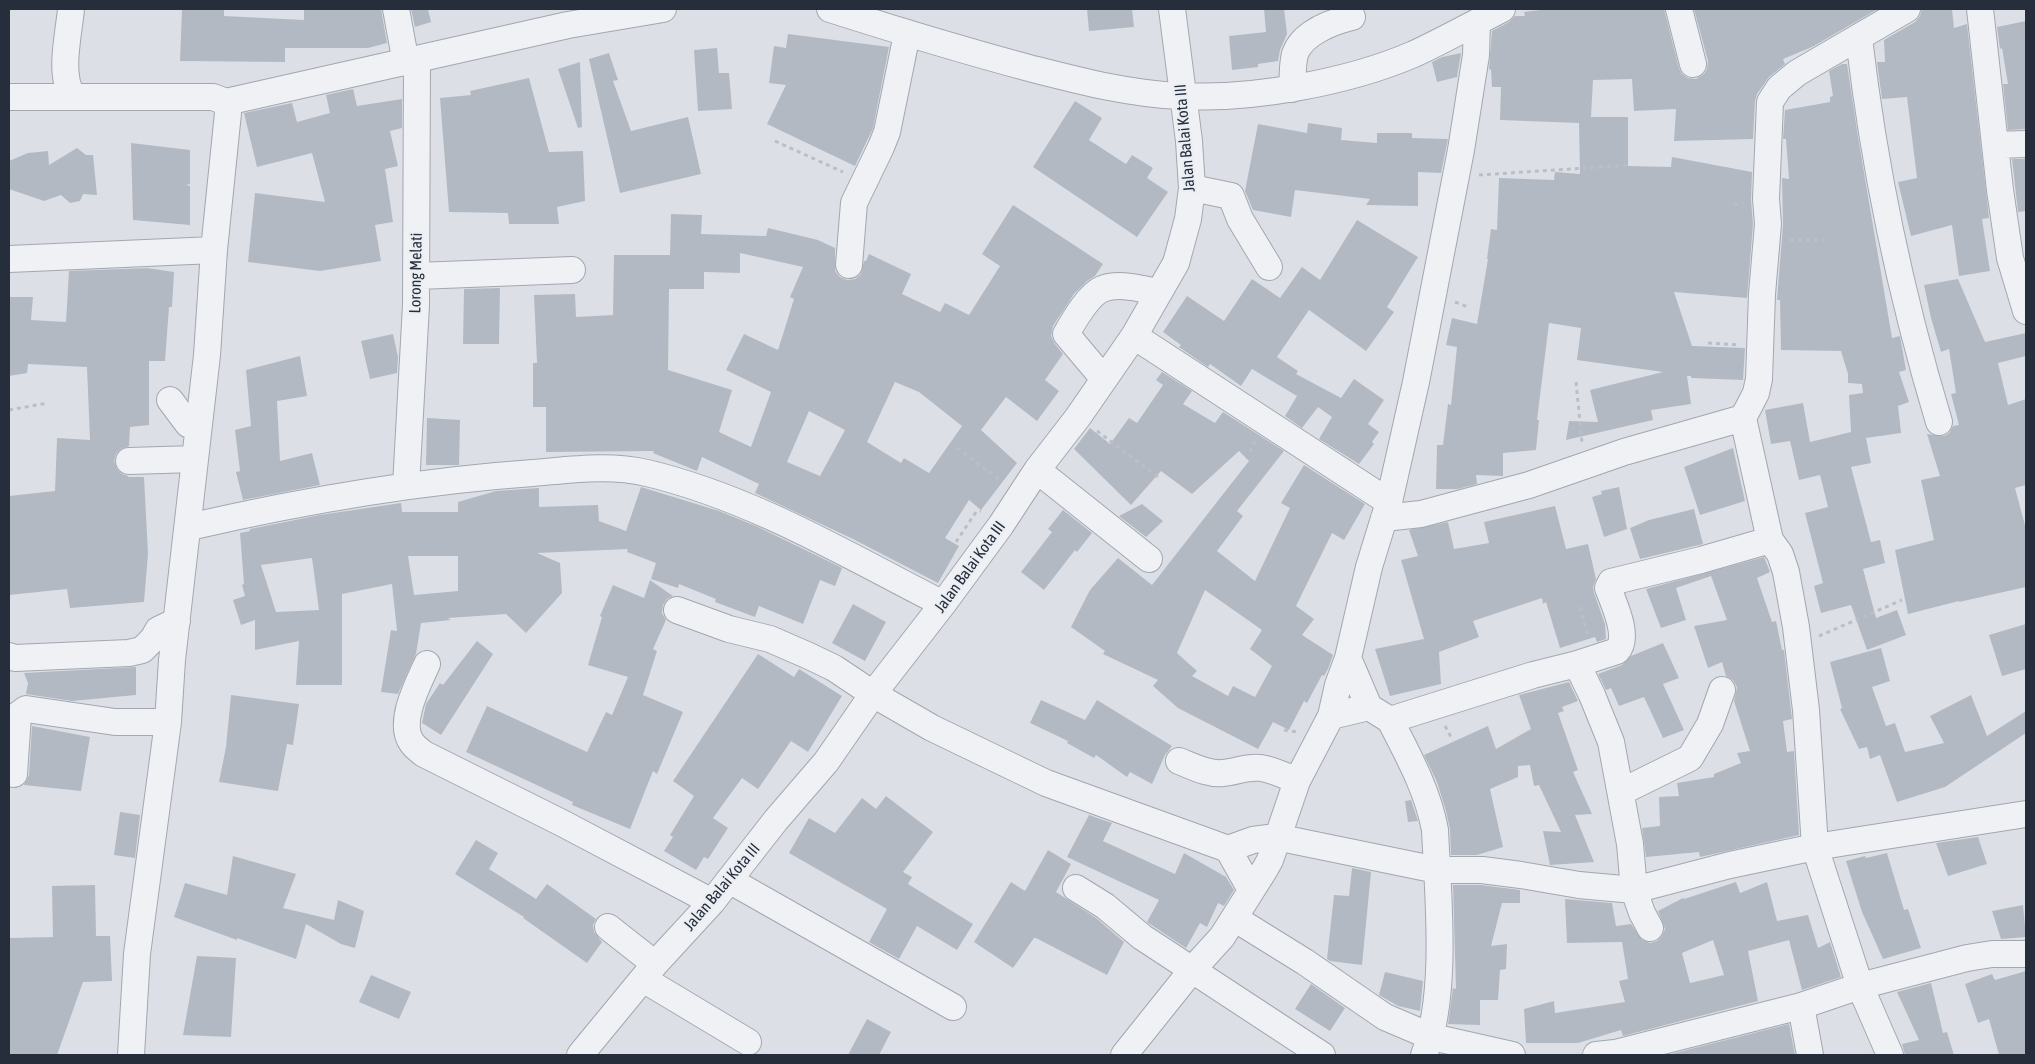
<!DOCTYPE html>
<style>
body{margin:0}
#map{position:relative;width:2035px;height:1064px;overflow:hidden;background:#dce0e6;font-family:"Asap Condensed",sans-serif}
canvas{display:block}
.frame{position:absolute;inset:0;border:10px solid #262e3c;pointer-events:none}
</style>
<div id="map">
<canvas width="2035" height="1064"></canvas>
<div class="frame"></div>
</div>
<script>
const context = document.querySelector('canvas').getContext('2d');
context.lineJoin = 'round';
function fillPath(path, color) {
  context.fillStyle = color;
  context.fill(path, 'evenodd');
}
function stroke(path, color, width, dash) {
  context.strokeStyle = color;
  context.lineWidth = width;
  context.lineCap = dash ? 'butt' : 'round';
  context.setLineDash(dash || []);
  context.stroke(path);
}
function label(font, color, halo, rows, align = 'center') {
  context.font = font + ' "Asap Condensed",sans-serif';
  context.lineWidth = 4.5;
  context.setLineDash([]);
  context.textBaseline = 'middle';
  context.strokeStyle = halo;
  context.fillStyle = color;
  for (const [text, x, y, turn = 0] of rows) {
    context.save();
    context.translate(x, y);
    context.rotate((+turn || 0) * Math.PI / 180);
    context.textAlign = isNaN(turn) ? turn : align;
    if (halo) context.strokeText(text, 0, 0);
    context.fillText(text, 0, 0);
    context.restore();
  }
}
fillPath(new Path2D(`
 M182 9H224V16L304 20V9H381L387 43 368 48H285V62L180 61Z
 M411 9H428L431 22 415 27Z
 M1087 9H1132L1134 27 1089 31Z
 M1264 9H1284L1287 34 1280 50 1278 61 1258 64V67L1232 70 1229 36 1266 32Z
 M1549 9H1664L1679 68 1682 74 1688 78 1696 79 1704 74 1707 69 1708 61 1694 9H1878L1812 47 1783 59 1785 64 1769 77 1757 94 1755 101 1753 139 1674 141 1676 109 1634 111 1632 79 1593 80 1591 117H1628V166L1671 167 1672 157 1752 172 1751 200 1753 224 1747 298 1674 292 1692 346 1745 348 1743 380 1691 378V376H1687L1691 404 1651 410 1653 420 1566 440 1569 421 1598 422 1590 390 1663 372 1577 360 1581 328 1549 323 1537 420H1539L1536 450 1503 453V476L1476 475 1477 484 1458 489H1436L1437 445H1443L1448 404 1451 405 1457 347 1446 345 1452 318 1477 324 1488 259H1487L1491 229 1497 230 1499 178 1554 180 1555 172 1580 174 1579 123 1500 120 1501 87H1492L1491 69 1489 70 1492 31 1509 22 1515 16H1525L1524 12Z
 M1922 9H1952L1954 28 1967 24 1989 218 1982 219 1990 271 1959 276 1952 225 1911 236 1898 182 1917 178 1907 97 1882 99 1877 62H1885L1884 40 1915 22 1920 16Z
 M2026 21V129L2008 130 2003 84H2008L2002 48 2000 49 1997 27Z
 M788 34 889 47 873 128 855 166 767 124 786 85 769 83 774 46 786 48Z
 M717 48 719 73H729L732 109 698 111 694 50Z
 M609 53 618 80 613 81 631 131 688 117 701 174 620 193 589 59Z
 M1461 53 1457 77 1437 82 1432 62 1442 57Z
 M580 62 582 127 578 128 558 69Z
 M1842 64H1847L1858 137 1892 338 1900 336 1906 370 1899 372 1909 402 1898 406 1901 433 1866 438 1871 463 1851 467 1871 542 1880 540 1885 563 1863 569 1876 618 1897 610 1906 635 1867 650 1851 605 1821 613 1814 586 1823 583 1805 513 1828 507 1820 475 1799 480 1790 441 1771 444 1765 410 1803 403 1810 442 1851 432 1849 395 1863 393 1862 384 1848 383V374L1841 351 1781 350 1780 300H1777L1783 225 1782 178 1789 179 1786 139H1783L1785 110 1830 102V97L1833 96 1829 71Z
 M529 78 549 152 583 151 585 201 557 207 559 224H509L508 213 449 212 440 98 471 95 470 91Z
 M353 89 357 106 402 99V128L390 131 398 166 385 169 393 222 375 225 381 261 320 271 248 262 255 193 325 202 312 153 257 167 244 113 292 103 297 122 330 113 326 95Z
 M1075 101 1102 118 1089 140 1126 164 1132 155 1153 168 1147 178 1168 192 1137 237 1033 167Z
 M1308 123 1342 128 1341 140 1377 143V133H1412V138L1448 139 1441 173 1418 172V206L1366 205 1370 199 1295 190 1291 217 1253 210 1245 191 1258 124 1307 133Z
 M131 143 190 150V184L186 185 190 186V225L133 220Z
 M77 148 86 155H93L97 195 83 194 80 201 70 203 61 195 44 201 9 189V161L28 153 48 151 49 165Z
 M2012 159H2026V211L2018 212Z
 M1013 205 1103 264 1095 276 1087 281 1074 294 1053 326 1051 336 1055 344 1063 354 1045 380 1059 391 1037 421 1006 397 981 430 1017 463 981 510 969 500 945 538 959 546 938 583 853 539 755 493 759 484 702 457 697 471 653 453 654 451 546 452V407H533V363H537L534 295 575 294 576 317 613 315 614 255H670L671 214 702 215 701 234 766 236 768 228 818 240 835 248V271L840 277 847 280 855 279 861 274 864 261H866L869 254 911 274 902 294 940 312 945 303 969 315 1000 266 982 254ZM740 253 803 267 790 297 794 299 778 350 744 334 726 370 771 392 751 447 719 432 732 390 668 370 669 289H704V272L740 273ZM895 382 919 392 962 426 929 473 904 458 901 463 867 442ZM809 411 845 430 820 476 787 462Z
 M1357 220 1418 257 1387 307 1394 312 1366 351 1309 310 1277 357 1298 371 1296 374 1341 398 1354 379 1384 400 1368 424 1379 432 1372 442 1374 444 1359 464 1319 439 1332 417 1318 407 1302 428 1285 416 1297 396 1252 369 1241 386 1210 364 1208 367 1179 347 1181 345 1163 332 1187 296 1224 321 1252 279 1280 298 1302 267 1320 280Z
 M147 268 174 272 172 307H169L165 361H149V425L130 427 129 446 121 449 116 454 114 461 117 469 122 474 128 476V477H144L148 554 144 602 70 608 67 589 9 595V496L55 491 57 438 90 440 87 367 28 364 27 373 9 376V297H33L31 320 66 322 69 271Z
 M1958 279 1985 342 2026 333V356L1998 363 2008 405 2026 399V485L2015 488 2026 529V587L1959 602V601L1908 614 1895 550 1934 540 1921 480 1940 476 1927 434 1944 436 1949 433 1953 426 1959 425 1951 394 1956 393 1949 349 1941 352 1931 318 1924 285Z
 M500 288 499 344H463L464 289Z
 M393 334 398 357 397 373 370 379 361 341Z
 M300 356 307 396 277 401 280 461 312 453 320 485 243 500 236 472 240 471 235 430 251 426 246 370Z
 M1162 372 1192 391 1183 404 1215 423 1223 412 1284 451 1237 511 1243 516 1217 551 1255 581 1290 508 1281 503 1304 465 1365 504 1344 540 1332 533 1296 606 1314 619 1302 635 1333 655 1328 669 1324 676 1322 675 1307 703 1304 701 1289 730 1273 722 1258 749 1178 708 1153 686 1158 680 1103 654 1105 651 1071 627 1090 590 1118 558 1152 585 1249 461 1239 451 1192 494 1161 471 1131 505 1074 449 1090 428 1110 444 1129 418 1137 423 1163 385 1156 380ZM1205 590 1262 630 1250 649 1272 666 1255 697 1233 686 1228 696 1192 676 1197 671 1177 653Z
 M427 418 460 420 459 465H426Z
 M1733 448 1745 501 1700 515 1684 467Z
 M641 487 719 511 756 526 828 561 842 568 835 586 820 580 803 624 759 606 755 617 715 602 716 599 679 584 678 588 651 579 656 563 627 552 628 549 537 553 560 563 562 593 526 633 506 614 448 618 451 620 421 623 416 654 398 694 381 692 391 630 397 631 392 584 342 594V685H296L299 641 255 650V620L241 625 233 600 245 596 242 585 244 584 240 533 250 531V529L320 515 401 503 402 512H458V502L496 491 539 488V507L598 505 599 521 626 531ZM408 556H458V591L414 595ZM312 558 319 610 276 612 261 565Z
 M1619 487 1627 529 1604 537 1592 497 1602 494 1601 491Z
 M1142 504 1163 521 1146 537 1119 516Z
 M1555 506 1566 549 1588 544 1596 579 1593 587 1594 593 1605 624 1606 639 1597 642 1595 637 1560 648 1546 602 1543 604 1542 598 1473 621 1479 637 1439 652 1441 684 1390 696 1375 649 1424 639 1401 560 1418 556 1409 530 1448 522 1454 549 1489 543 1484 522Z
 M1694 509 1703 544 1640 559 1630 528 1649 520Z
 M1063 510 1092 533 1077 552 1075 550 1044 590 1021 572 1052 532 1048 529Z
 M1764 557 1770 572 1757 578 1772 622 1776 621 1782 650H1784L1792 719 1783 721 1787 752 1794 751 1799 835 1700 857 1699 852 1646 857 1642 828 1660 826 1659 797 1679 796 1677 783 1714 777V774L1741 763 1737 753 1750 751 1734 701 1737 687 1733 680 1726 676 1722 662 1708 668 1694 626 1727 620 1711 576 1676 588 1686 620 1661 628 1646 589Z
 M650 580 673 596 667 599 663 605 662 613 666 620 653 649 657 651 643 695 683 712 657 774 653 771 630 829 572 805 573 802 466 752 487 706 587 752 606 712 612 715 628 677 588 665 602 617 600 616 613 585 644 598Z
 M853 604 886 622 865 661 832 643Z
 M2026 624V669L2002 676 1989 635Z
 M477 641 493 654 441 735 422 723 426 704 440 683 443 685Z
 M1663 643 1679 678 1663 684 1684 730 1663 738 1644 697 1619 706 1611 688 1606 690 1598 674 1622 665 1631 656Z
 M1881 648 1890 681 1872 687 1886 726 1895 723 1905 752 1944 743 1930 716 1971 695 1987 736 2026 711V733L1945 787 1897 802 1880 755 1870 759 1867 747 1859 749 1840 709 1842 708 1830 662Z
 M758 654 794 677 799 669 842 696 808 752 791 741 758 789 742 778 713 818 728 828 708 859 704 857 696 870 664 851 673 837 670 835 694 796 673 781Z
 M136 667V695L72 701 26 694 28 683 24 673Z
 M1569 682 1578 701 1562 707 1564 711 1558 713 1578 770 1573 772 1592 814 1575 815 1594 862 1550 865 1543 831 1561 832 1539 785 1534 786 1530 765 1518 766V777L1490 789 1503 847 1477 855H1451L1450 829 1446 811 1437 782 1424 755 1488 726 1496 749 1531 729 1519 695Z
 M231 695 299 704 293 745 287 744 278 791 219 782 226 747Z
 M1041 700 1085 720 1097 700 1172 746 1165 755 1152 784 1130 772 1127 777 1096 755 1094 758 1067 743 1068 741 1030 723Z
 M32 726 90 737 81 791 24 785 29 775Z
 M886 796 933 832 903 872 912 877 908 884 973 924 957 950 917 926 899 959 869 942 887 909 789 853 809 818 835 833 862 798 876 809Z
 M1411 800 1418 821 1408 822 1405 801Z
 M120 812 140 815 135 858 114 855Z
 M1089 815 1112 823 1103 841 1175 874 1184 853 1226 877 1234 890 1224 906 1218 903 1207 927 1200 923 1186 948 1147 922 1159 900 1067 857Z
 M1978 837 1987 864 1948 876 1936 843Z
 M476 840 498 853 489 869 536 899 547 884 596 919 593 925 594 932 602 942 587 963 523 918 524 917 455 874Z
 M1048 850 1071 864 1056 892 1096 918 1124 942 1107 975 1036 938H1034L1013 968 974 942 1011 882 1025 891Z
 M1887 853 1904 910 1908 909 1921 948 1883 959 1862 912 1846 861 1865 856 1866 858Z
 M233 856 296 874 283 908 334 920 338 900 364 911 355 948 341 944 306 924 296 959 237 938V940L174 917 185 883 227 895Z
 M1352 868 1371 872 1362 965 1330 961 1327 959 1334 895 1349 896Z
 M1736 882 1740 893 1767 882 1777 921 1808 915 1818 948 1830 942 1841 977 1802 990 1789 940 1748 951 1758 1001 1623 1036 1621 1030 1578 1043H1526L1524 1009 1554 1001 1555 1013 1625 1002 1619 981 1628 979 1622 942 1567 943 1565 899 1612 903 1616 926 1631 924 1642 940 1650 943 1657 941 1662 936 1665 929 1658 911 1683 898 1684 899ZM1713 940 1724 975 1690 983 1682 953Z
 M95 885 96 936H110L112 981 83 982 57 1055H9V938L53 937 52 886Z
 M1453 885H1481L1520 890V903H1502L1491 946 1507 944 1506 969 1500 970 1498 1000H1480V1025L1448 1024 1453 988 1456 989Z
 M2023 905 2026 937 2001 939 1992 911Z
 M197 956 236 958 231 1037 183 1035Z
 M2026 971V1055H1999L1989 1019 1978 1023 1965 984 1992 974 1995 980Z
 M1385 972 1423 981 1420 1011 1398 1006 1379 995Z
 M371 975 411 992 399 1019 359 1002Z
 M1931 983 1943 1033 1947 1032 1954 1055H1905L1902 1044 1919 1040 1897 992Z
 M1311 984 1345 1008 1330 1031 1295 1009Z
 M867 1019 891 1032 879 1055H848Z
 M1789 1024 1795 1055H1667Z`), '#b3b9c3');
const minor = new Path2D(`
 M71 9C69 33 58 76 73 96
 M396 9 406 63
 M830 9C896 30 962 50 1029 68 1080 81 1129 94 1181 96 1253 100 1349 82 1414 54 1444 40 1473 24 1502 9
 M1679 9 1693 64
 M1980 9 2000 190 2010 258 2026 311
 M1859 38C1874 168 1901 296 1939 422
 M1292 89C1293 78 1292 65 1295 54 1302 33 1332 22 1352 17
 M9 97H213L226 102 568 25 663 9
 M1995 145 2026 144
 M1192 188 1231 196 1240 219 1269 267
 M9 259 214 250
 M849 265 854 203 881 147 887 132 907 34
 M417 276 572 270
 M1134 336 1389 502
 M1103 378 1066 334C1073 322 1088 295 1102 289 1119 282 1141 289 1159 292
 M170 400 188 424H199
 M1743 418 1756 393 1759 379 1762 294 1768 224 1766 199 1770 102 1779 88 1797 73 1907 9
 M129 461 195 459
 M1037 470 1149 559
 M406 486 416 305 417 60
 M1384 518 1421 514 1529 485 1624 452 1743 418 1770 540 1780 554 1786 572 1796 627 1806 710 1815 847 1860 986 1890 1055
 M189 527C302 501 417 481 533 473 570 470 609 464 647 473 752 498 847 555 943 604
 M677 610 729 629 770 639 809 656 834 668 873 694 932 728 1046 783 1228 849 1253 840 1276 837 1437 870H1482L1521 875 1579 885 1634 890 1730 865 1815 847 2026 814
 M9 656 15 658 129 653 142 650 153 639 158 630 177 621
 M1348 658 1369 707
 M427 664C418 684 397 723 412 743 415 747 420 751 424 754L562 823 712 902
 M1577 664 1617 651C1630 637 1614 604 1608 588L1611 582 1701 560 1770 540
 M1331 716 1369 707 1390 720 1533 675 1577 664 1592 695 1611 742 1630 844 1634 890 1642 913 1650 928
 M1390 720C1408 755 1428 791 1435 830 1438 895 1448 996 1424 1055
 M1179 761C1192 766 1208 775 1223 773 1236 772 1247 766 1261 768 1274 770 1286 776 1297 781
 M14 774 18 715 26 709 115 722H168
 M1621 792 1690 758 1710 724 1722 690
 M1228 849 1251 890
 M729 880 953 1007
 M1076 888 1105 906 1142 937 1322 1055
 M1234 918 1305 962 1385 1017 1432 1037 1512 1055
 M608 927 655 964
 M643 979 748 1042
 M1801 1006 1810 1055
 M131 1055 137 954 168 722 172 660 207 355 214 250 228 113 226 102
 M580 1055 655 964 712 902 776 820 826 762 873 694 943 604 1001 525 1037 470 1078 417 1134 336 1176 263 1188 219 1192 188 1189 141 1172 9
 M1124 1055 1192 970 1222 937 1265 869 1270 860 1297 781 1331 716 1338 685 1348 658 1369 567 1389 502 1416 382 1461 150 1476 55 1477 23
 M1596 1055 1615 1053 1801 1006 1860 986 1967 958 1992 954H2026`);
stroke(minor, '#a2a7b0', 28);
stroke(new Path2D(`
 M775 141 843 172
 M1479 175 1630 165
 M1734 205 1743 203
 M1790 240H1823
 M1455 302 1468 307
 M1708 343 1738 345
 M1576 382 1582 442
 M9 410 48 403
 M1097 431 1158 477
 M957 448 1001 481
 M1250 452 1255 441
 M956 542 976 512 981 511
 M1580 607 1588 636
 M1819 636 1902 600
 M1445 726 1452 739
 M1284 730 1297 732`), '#bbbec5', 3, [4, 4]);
stroke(minor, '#eff1f5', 26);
label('16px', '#262e3c', '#ebeff4', [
 ["Jalan Balai Kota III",1185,138,-95],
 ["Lorong Melati",416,273,-89],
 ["Jalan Balai Kota III",970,567,-54],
 ["Jalan Balai Kota III",722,887,-50]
]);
</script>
